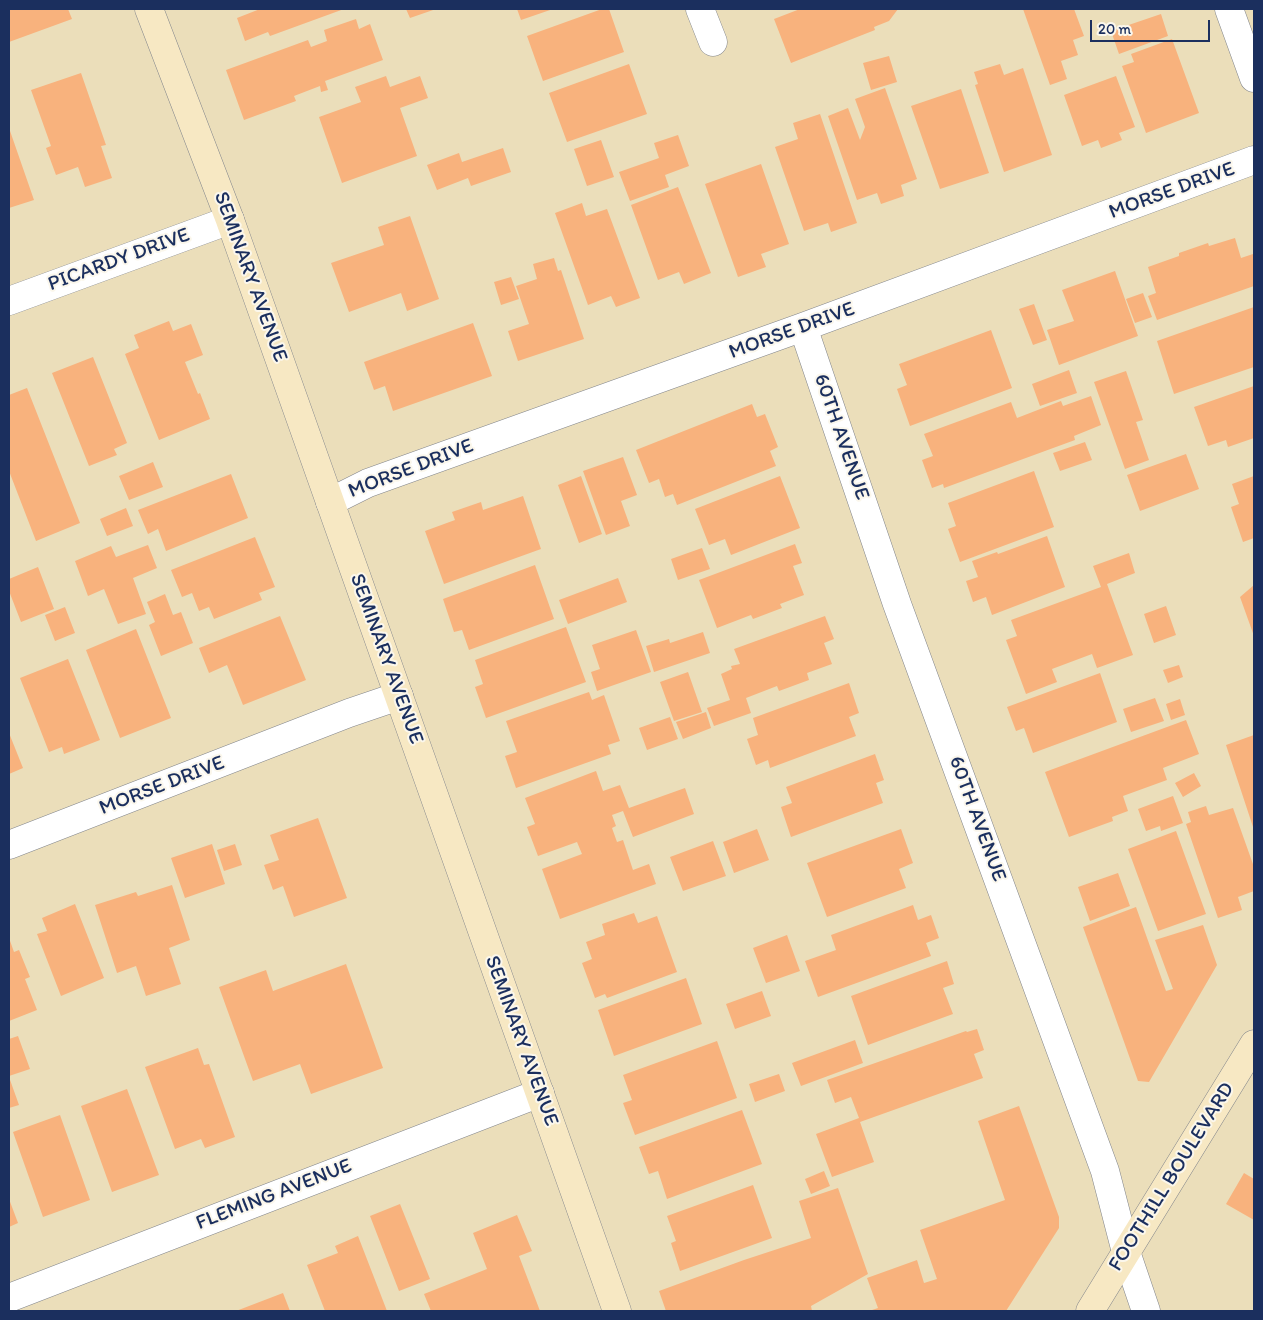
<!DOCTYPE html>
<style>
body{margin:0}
#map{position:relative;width:1263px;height:1320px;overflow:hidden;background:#ebdeba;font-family:Itim,sans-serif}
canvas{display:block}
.frame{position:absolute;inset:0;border:10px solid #1b2f5e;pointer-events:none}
.scale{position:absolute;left:1090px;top:20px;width:120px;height:22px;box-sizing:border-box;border:2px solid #1b2f5e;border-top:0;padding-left:6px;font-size:15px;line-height:18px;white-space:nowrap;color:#1b2f5e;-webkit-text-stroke:4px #fbf7ec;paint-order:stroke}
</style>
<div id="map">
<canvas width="1263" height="1320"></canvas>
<div class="frame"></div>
<div class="scale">20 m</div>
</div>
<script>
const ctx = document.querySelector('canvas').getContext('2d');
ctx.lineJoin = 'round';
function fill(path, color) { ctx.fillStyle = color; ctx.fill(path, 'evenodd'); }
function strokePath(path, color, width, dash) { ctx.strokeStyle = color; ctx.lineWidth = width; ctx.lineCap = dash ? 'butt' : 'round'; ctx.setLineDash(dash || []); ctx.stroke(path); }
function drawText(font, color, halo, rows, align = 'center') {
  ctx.font = font + ' Itim,sans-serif'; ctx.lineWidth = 4; ctx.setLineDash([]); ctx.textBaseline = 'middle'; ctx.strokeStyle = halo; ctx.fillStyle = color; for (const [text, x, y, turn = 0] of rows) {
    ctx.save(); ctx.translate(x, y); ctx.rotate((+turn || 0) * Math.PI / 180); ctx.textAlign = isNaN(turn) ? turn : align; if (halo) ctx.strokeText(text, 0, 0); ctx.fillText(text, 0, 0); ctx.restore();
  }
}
fill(new Path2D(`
 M9 9H68L72 19 9 42Z
 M260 9H344L270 36 268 32 245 41 237 18Z
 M406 9H436L410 18Z
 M517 9H553L521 20Z
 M602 9H609L624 52 543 81 527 36Z
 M800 9H898L889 21 874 27 875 30 791 63 774 19Z
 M1023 9H1074L1084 36 1073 40 1078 55 1061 61 1067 79 1050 85Z
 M1161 14 1168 36 1119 54 1111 31Z
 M356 19 359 29 370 24 383 60 325 81 328 90 321 92 320 86 294 96 296 101 244 120 226 70 308 40 311 47 327 41 324 30Z
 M1172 39 1199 113 1146 133 1122 66 1134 62 1131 54Z
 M889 56 897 82 871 90 863 63Z
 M629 64 647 114 567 142 549 93Z
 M1000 64 1004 75 1023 68 1052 155 1004 172 975 85 978 84 974 72Z
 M81 73 106 145 101 146 112 178 85 187 78 167 56 175 46 148 51 146 31 90Z
 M386 76 390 87 420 76 428 98 400 108 417 156 342 183 319 117 361 102 355 87Z
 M1116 76 1135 127 1119 133 1122 140 1101 148 1098 140 1082 146 1064 95Z
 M885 88 917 179 901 185 904 196 881 204 877 193 857 200 828 116 848 108 860 140 865 127 855 99Z
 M961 89 989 173 940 189 911 106Z
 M820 114 857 223 831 232 828 223 804 231 775 147 798 139 793 123Z
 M9 128 34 200 9 208Z
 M678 135 689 166 665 175 669 187 630 201 619 172 659 158 654 143Z
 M601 140 614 177 587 186 574 149Z
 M503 148 511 172 471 186 468 178 437 190 427 165 459 153 462 162Z
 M761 164 789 244 761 254 766 267 738 277 705 184Z
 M678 187 711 273 684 284 679 272 658 280 631 205Z
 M582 203 586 216 607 209 640 298 616 307 611 296 588 305 555 213Z
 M410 216 439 299 407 311 401 293 349 312 331 263 384 245 378 227Z
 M1235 238 1241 258 1253 254 1254 286 1157 320 1148 296 1156 293 1148 267 1179 256V253L1208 243 1209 246Z
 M554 258 558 271 561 270 584 339 518 361 508 331 529 324 516 286 537 279 533 264Z
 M1115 271 1138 336 1059 365 1047 330 1074 321 1062 290Z
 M511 277 519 299 501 305 494 282Z
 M1143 293 1152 317 1135 323 1126 299Z
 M1034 304 1047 340 1033 345 1019 309Z
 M1254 307V367L1174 394 1157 341Z
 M169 321 173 331 191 324 203 355 185 362 198 394 200 393 210 419 159 440 125 354 139 348 134 335Z
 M473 323 492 376 393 411 385 386 374 390 364 362Z
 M991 330 1012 388 910 426 897 389 907 385 899 364Z
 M93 357 127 443 114 449 117 455 89 466 52 373Z
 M1069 370 1077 393 1040 406 1032 384Z
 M1126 371 1143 420 1136 422 1149 460 1125 469 1094 382Z
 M1254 386V438L1228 447 1226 440 1208 446 1194 407Z
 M27 388 80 523 36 541 9 471V395Z
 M1091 396 1101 425 1074 436 1075 440 944 488 943 484 932 488 922 460 933 456 924 434 1011 402 1017 418 1061 401 1063 406Z
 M752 404 757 417 765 414 778 447 770 451 776 466 677 505 673 494 665 497 659 479 649 483 636 450Z
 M1085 442 1092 460 1060 471 1053 453Z
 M1186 454 1199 489 1140 511 1127 475Z
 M623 457 637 495 621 501 630 526 606 535 583 471Z
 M153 462 163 487 129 500 119 476Z
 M1034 471 1054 527 960 562 948 529 956 526 948 503Z
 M231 474 248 518 166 551 158 529 148 534 138 510Z
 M581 476 602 534 579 543 558 485Z
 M780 476 800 528 731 555 725 539 709 545 695 509Z
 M1254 476V538L1243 542 1231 507 1239 504 1232 484Z
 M523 496 541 549 444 584 425 531 455 520 452 512 481 502 483 510Z
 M126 508 133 526 107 536 100 519Z
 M1047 536 1065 587 992 615 986 597 973 602 966 581 978 577 972 561 997 552 998 554Z
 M255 537 275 587 259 593 262 600 214 619 209 607 199 611 192 593 182 597 171 570Z
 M795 544 802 563 793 566 804 595 780 604 782 608 753 619 751 615 717 628 699 580Z
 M148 545 157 568 133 578 146 614 118 624 104 589 88 596 75 561 111 546 116 557Z
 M702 548 710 569 678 580 671 559Z
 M1129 553 1135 573 1107 584 1133 655 1097 668 1092 654 1052 669 1057 682 1026 694 1006 640 1017 636 1011 620 1101 587 1093 566Z
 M535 565 554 619 469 650 462 630 454 632 443 599Z
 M38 567 54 609 21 622 9 591V579Z
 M618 578 627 602 568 624 559 600Z
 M1254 585V636L1240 597Z
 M165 594 173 615 181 612 193 643 161 656 149 625 155 622 147 602Z
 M1166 606 1176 635 1154 643 1144 614Z
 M65 607 75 633 55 641 45 615Z
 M280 616 306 680 243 705 227 665 209 673 199 648Z
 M825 616 834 639 824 643 832 664 807 673 809 680 779 691 777 686 746 698 751 713 714 726 707 708 730 700 721 674 732 669 731 666 740 664 734 649Z
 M566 627 586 682 486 718 475 687 483 684 475 660Z
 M136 629 171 718 120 738 86 650Z
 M636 630 651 672 597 691 591 672 600 669 592 645Z
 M703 632 710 653 654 672 646 646 669 639 670 643Z
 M68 659 100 740 64 754 62 747 49 752 20 678Z
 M1179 665 1183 677 1168 683 1163 670Z
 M688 672 702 712 674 721 660 682Z
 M1100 673 1117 722 1033 753 1024 728 1016 731 1007 707Z
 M849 683 859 713 849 717 856 736 770 768 768 760 756 765 747 739 758 735 753 718Z
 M589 692 592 700 604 695 620 741 608 745 611 754 516 788 505 756 517 752 506 721Z
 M1155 698 1164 721 1131 732 1123 709Z
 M1180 699 1185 715 1171 720 1166 704Z
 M706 712 711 728 683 739 676 722Z
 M670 717 678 739 647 750 639 728Z
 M1186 720 1199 754 1163 768 1167 780 1123 796 1128 811 1112 817 1113 821 1069 837 1045 772Z
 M9 733 23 768 9 774Z
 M1254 735V830L1226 745Z
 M875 754 884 780 876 783 883 803 791 837 781 807 792 803 786 787Z
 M596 771 603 791 620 785 629 808 685 788 694 814 633 837 623 811 612 815 616 826 612 828 617 842 623 840 633 870 649 864 656 884 560 919 542 869 582 854 577 842 538 856 527 827 535 824 525 798Z
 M1194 773 1201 786 1183 797 1175 783Z
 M1173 796 1183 823 1161 831 1160 826 1146 831 1138 809Z
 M1206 806 1209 815 1233 808 1254 867V891L1238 897 1242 910 1218 918 1186 824 1191 822 1188 812Z
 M318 818 347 898 294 917 283 886 273 890 264 865 279 860 270 835Z
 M757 829 769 860 734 873 723 842Z
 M901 829 913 863 899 869 906 888 827 917 807 863Z
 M1176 831 1206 914 1158 931 1128 849Z
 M713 841 726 876 683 891 670 857Z
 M212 844 225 884 185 898 171 858Z
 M235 844 242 865 224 871 217 850Z
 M1118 873 1130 906 1090 921 1078 887Z
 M172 885 190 940 169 948 181 984 146 996 136 966 117 973 95 905 136 892 138 896Z
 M75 904 104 978 61 996 37 934 47 931 42 918Z
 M913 905 918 920 931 915 939 938 926 943 931 956 818 997 805 961 836 950 831 935Z
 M1136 907 1166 991 1173 989 1155 940 1203 925 1217 965 1149 1082 1138 1081 1083 927Z
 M634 913 638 923 657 916 677 972 607 998 605 994 595 998 582 963 592 959 586 942 605 935 602 924Z
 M787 935 800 971 766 983 753 948Z
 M9 938 14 952 19 950 30 977 25 979 37 1010 9 1021Z
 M947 961 954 984 943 988 953 1014 868 1045 851 996Z
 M346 964 383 1068 311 1094 300 1064 253 1081 219 987 266 970 273 991Z
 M686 978 702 1024 614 1056 598 1010Z
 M762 991 771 1016 735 1029 726 1004Z
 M977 1029 984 1050 974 1054 983 1078 860 1122 874 1162 832 1177 816 1134 859 1118 851 1097 835 1103 827 1080 966 1031 967 1032Z
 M18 1036 30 1069 9 1076V1039Z
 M855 1040 863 1063 801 1086 792 1063Z
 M717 1041 737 1098 635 1135 623 1103 632 1100 623 1075Z
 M198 1048 204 1065 209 1064 235 1137 205 1148 201 1139 175 1149 145 1067Z
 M779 1074 785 1091 755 1102 749 1084Z
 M9 1077 19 1105 9 1108Z
 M127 1089 159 1175 112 1192 81 1106Z
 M1019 1106 1059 1217V1228L1006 1311H869L878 1308 867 1278 917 1260 924 1283 937 1279 920 1230 1005 1200 978 1121Z
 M742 1110 762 1164 667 1199 658 1171 649 1174 639 1147Z
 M60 1115 90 1200 43 1217 13 1132Z
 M824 1171 830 1186 811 1194 805 1179Z
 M1244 1173 1254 1179V1220L1226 1204Z
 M753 1185 772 1238 680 1271 671 1243 676 1241 667 1216Z
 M838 1188 868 1274 811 1306 812 1311H666L659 1291 744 1260 811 1238 799 1201Z
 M9 1199 18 1223 9 1227Z
 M400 1204 430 1279 399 1291 370 1216Z
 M517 1215 532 1251 519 1256 540 1311H431L424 1294 487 1269 473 1233Z
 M358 1236 387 1311H325L307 1265 338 1253 335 1246Z
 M283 1293 290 1311H236Z`), '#f8b27d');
const street = new Path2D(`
 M700 9 713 42
 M1229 9 1254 78
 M9 301 230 220
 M803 327 897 604 1105 1171 1126 1252 1146 1311
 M330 502 368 483 803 327 1254 160
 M9 845 349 713 399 696
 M9 1298 540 1093`);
const secondary = new Path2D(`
 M149 9 230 220 617 1311
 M1090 1311 1254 1044`);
strokePath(street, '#83868c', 29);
strokePath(secondary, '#83868c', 29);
strokePath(street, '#fff', 28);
strokePath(secondary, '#f7e8c3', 28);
drawText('21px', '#1b2f5e', '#fbf7ec', [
 ["MORSE DRIVE",1172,191,-20],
 ["PICARDY DRIVE",119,260,-20],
 ["SEMINARY AVENUE",250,277,70],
 ["MORSE DRIVE",792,331,-20],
 ["60TH AVENUE",841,437,71],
 ["MORSE DRIVE",411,469,-21],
 ["SEMINARY AVENUE",386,659,70],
 ["MORSE DRIVE",162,786,-21],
 ["60TH AVENUE",977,819,70],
 ["SEMINARY AVENUE",521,1041,70],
 ["FOOTHILL BOULEVARD",1172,1177,-58],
 ["FLEMING AVENUE",274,1195,-21]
]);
</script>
